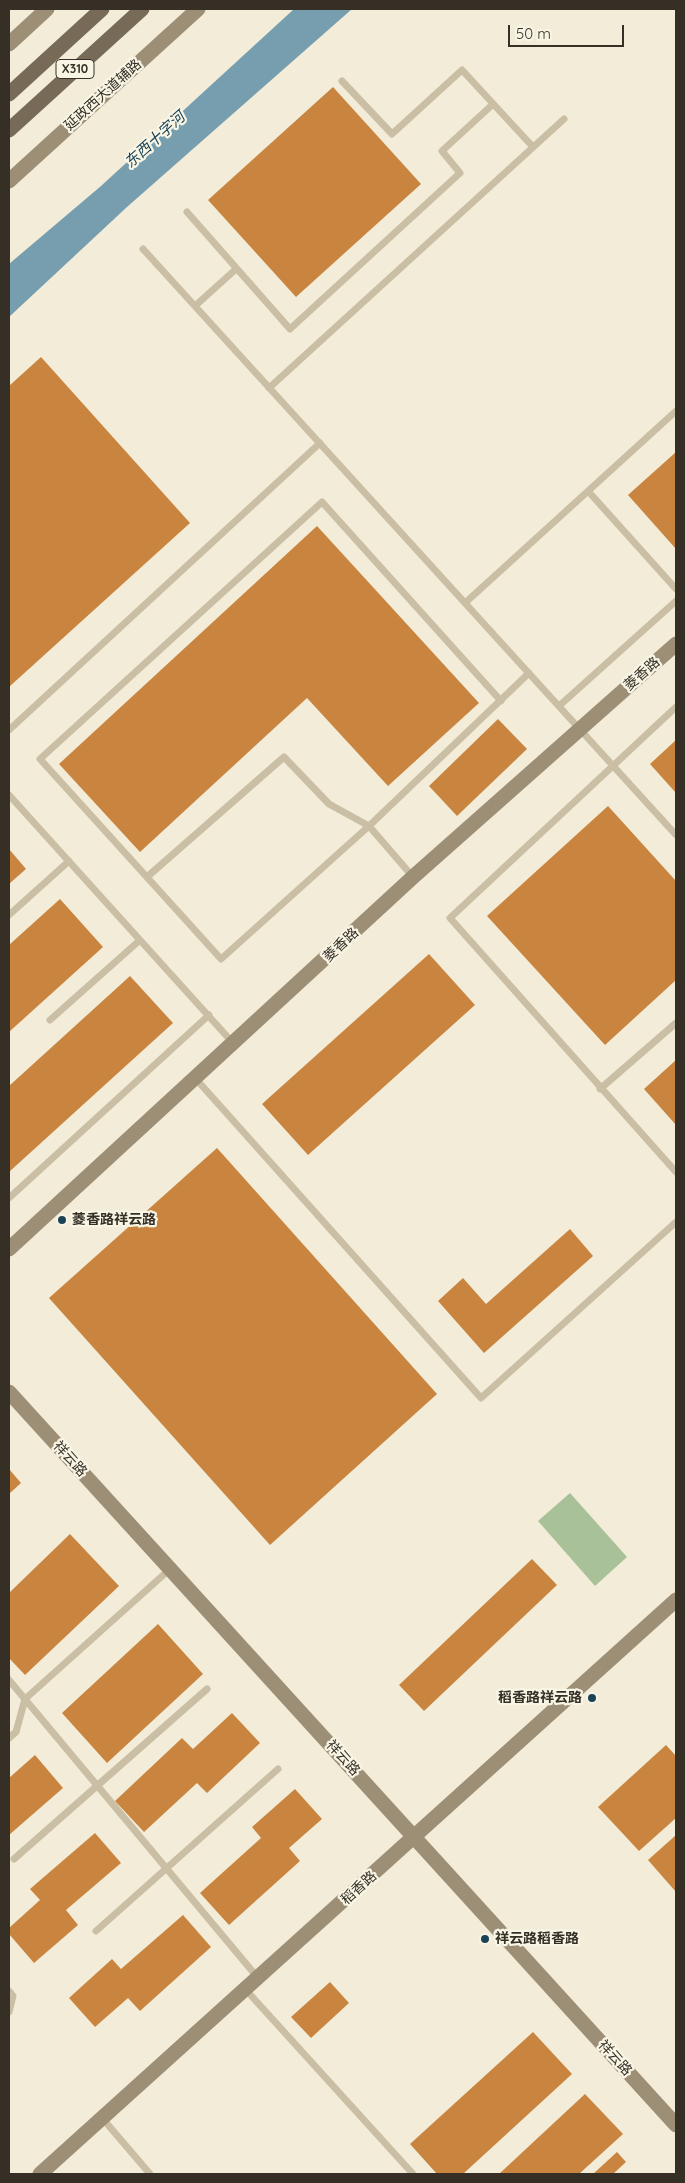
<!DOCTYPE html>
<meta charset="utf-8">
<style>
body{margin:0}
#map{position:relative;width:685px;height:2183px;overflow:hidden;background:#f2ecd8;font-family:Quicksand,sans-serif}
canvas{display:block}
.frame{position:absolute;inset:0;border:10px solid #352f26;pointer-events:none}
.scale{position:absolute;left:508px;top:25px;width:116px;height:22px;box-sizing:border-box;border:2px solid #352f26;border-top:0;padding-left:6px;font-size:15px;line-height:18px;white-space:nowrap;color:#352f26;-webkit-text-stroke:4px #f9f5e5;paint-order:stroke}
</style>
<div id="map">
<canvas width="685" height="2183"></canvas>
<div class="frame"></div>
<div class="scale">50 m</div>
</div>
<script>
const ctx = document.querySelector('canvas').getContext('2d');
ctx.lineJoin = 'round';
function fill(path, color) { ctx.fillStyle = color; ctx.fill(path, 'evenodd'); }
function strokePath(path, color, width, dash) { ctx.strokeStyle = color; ctx.lineWidth = width; ctx.lineCap = dash ? 'butt' : 'round'; ctx.setLineDash(dash || []); ctx.stroke(path); }
function drawText(font, color, halo, rows, align = 'center') {
  ctx.font = font + ' Quicksand,"Noto Sans SC",sans-serif'; ctx.lineWidth = 4.5; ctx.setLineDash([]); ctx.textBaseline = 'middle'; ctx.strokeStyle = halo; ctx.fillStyle = color; for (const [text, x, y, turn = 0] of rows) {
    ctx.save(); ctx.translate(x, y); ctx.rotate((+turn || 0) * Math.PI / 180); ctx.textAlign = isNaN(turn) ? turn : align; if (halo) ctx.strokeText(text, 0, 0); ctx.fillText(text, 0, 0); ctx.restore();
  }
}
fill(new Path2D(`
 M570 1493 627 1557 595 1586 538 1521Z`), '#a9c198');
fill(new Path2D(`
 M294 9H352L127 207 9 317V264L101 186Z`), '#779eaf');
fill(new Path2D(`
 M333 87 421 184 296 297 208 200Z
 M41 357 190 523 9 687V386Z
 M676 452V549L628 495Z
 M317 526 479 703 388 786 307 698 140 852 59 764Z
 M498 719 527 749 457 816 429 786Z
 M676 740V793L650 764Z
 M608 806 676 881V980L605 1045 487 916Z
 M9 849 26 869 9 884Z
 M60 899 103 947 9 1032V945Z
 M429 954 475 1005 308 1155 262 1104Z
 M130 976 173 1023 9 1172V1086Z
 M676 1060V1125L644 1089Z
 M217 1148 437 1394 270 1545 49 1298Z
 M570 1229 593 1256 484 1353 438 1301 463 1278 486 1304Z
 M9 1469 21 1483 9 1494Z
 M70 1534 119 1586 25 1675 9 1658V1593Z
 M532 1559 557 1585 424 1711 399 1685Z
 M158 1624 203 1674 107 1763 62 1713Z
 M232 1713 260 1743 207 1793 197 1783 144 1832 115 1801 182 1738 193 1749Z
 M666 1745 676 1756V1818L639 1851 598 1807Z
 M35 1755 63 1788 9 1835V1778Z
 M295 1789 322 1819 289 1848 300 1861 229 1925 200 1893 261 1838 252 1827Z
 M95 1833 121 1863 66 1910 78 1925 34 1963 9 1934V1928L40 1900 30 1889Z
 M676 1835V1892L648 1860Z
 M183 1915 211 1947 140 2011 128 1998 95 2027 69 1998 112 1959 121 1969Z
 M330 1982 349 2003 311 2038 291 2017Z
 M533 2032 572 2074 463 2174H437L410 2144Z
 M585 2094 623 2134 579 2174H499Z
 M617 2152 626 2162 613 2174H593Z`), '#c9853f');
strokePath(new Path2D(`
 M342 81 392 134 462 70 533 147
 M187 212 290 329 460 173 442 151 492 105
 M143 249 676 835
 M195 306 236 269
 M269 388 564 119
 M588 491 676 589
 M465 603 676 411
 M501 701 322 502 40 759 221 959 369 826 529 673
 M559 706 676 601
 M676 707 450 918 676 1172
 M9 730 320 443
 M9 795 233 1043
 M147 877 284 757 329 804 369 826 413 877
 M9 915 69 861
 M50 1020 140 940
 M196 1079 481 1398 676 1222
 M600 1089 676 1023
 M9 1198 209 1015
 M9 1680 258 1978
 M9 1738 16 1732 25 1699 170 1569
 M14 1859 207 1689
 M96 1931 278 1769
 M246 1990 413 2174
 M9 1991 13 1996 9 2012
 M103 2119 150 2174`), '#cabfa4', 7);
strokePath(new Path2D(`
 M9 44 47 9
 M9 181 198 9
 M9 1249 413 877 676 644
 M9 1392 676 2125
 M40 2174 676 1600`), '#9d8e76', 15);
strokePath(new Path2D(`
 M9 94 102 9
 M9 130 142 9`), '#776a57', 15);
for (const [x, y, r, color] of [
 [62,1220,5,"#1b4357"],
 [592,1698,5,"#1b4357"],
 [485,1939,5,"#1b4357"]
]) { const dot = new Path2D(); dot.arc(x, y, r, 0, 2 * Math.PI); ctx.fillStyle = color; ctx.fill(dot); strokePath(dot, '#f9f5e5', 2); }
for (const [x, y, w] of [
 [75,69,38]
]) { const box = new Path2D(); box.roundRect(x - w / 2, y - 9.5, w, 19, 4); ctx.fillStyle = '#f9f5e5'; ctx.fill(box); strokePath(box, '#352f26', 1); }
drawText('bold 12px', '#352f26', null, [
 ["X310",75,69]
]);
drawText('14px', '#352f26', '#f9f5e5', [
 ["延政西大道辅路",103,95,-42],
 ["菱香路",642,674,-41],
 ["菱香路",341,945,-43],
 ["祥云路",70,1459,48],
 ["祥云路",343,1758,48],
 ["稻香路",359,1888,-42],
 ["祥云路",615,2058,48]
]);
drawText('bold 14px', '#352f26', '#f9f5e5', [
 ["菱香路祥云路",72,1220],
 ["稻香路祥云路",582,1698,"right"],
 ["祥云路稻香路",495,1939]
], 'left');
drawText('italic 15px', '#1b4357', '#f9f5e5', [
 ["东西十字河",155,140,-42]
]);
</script>
